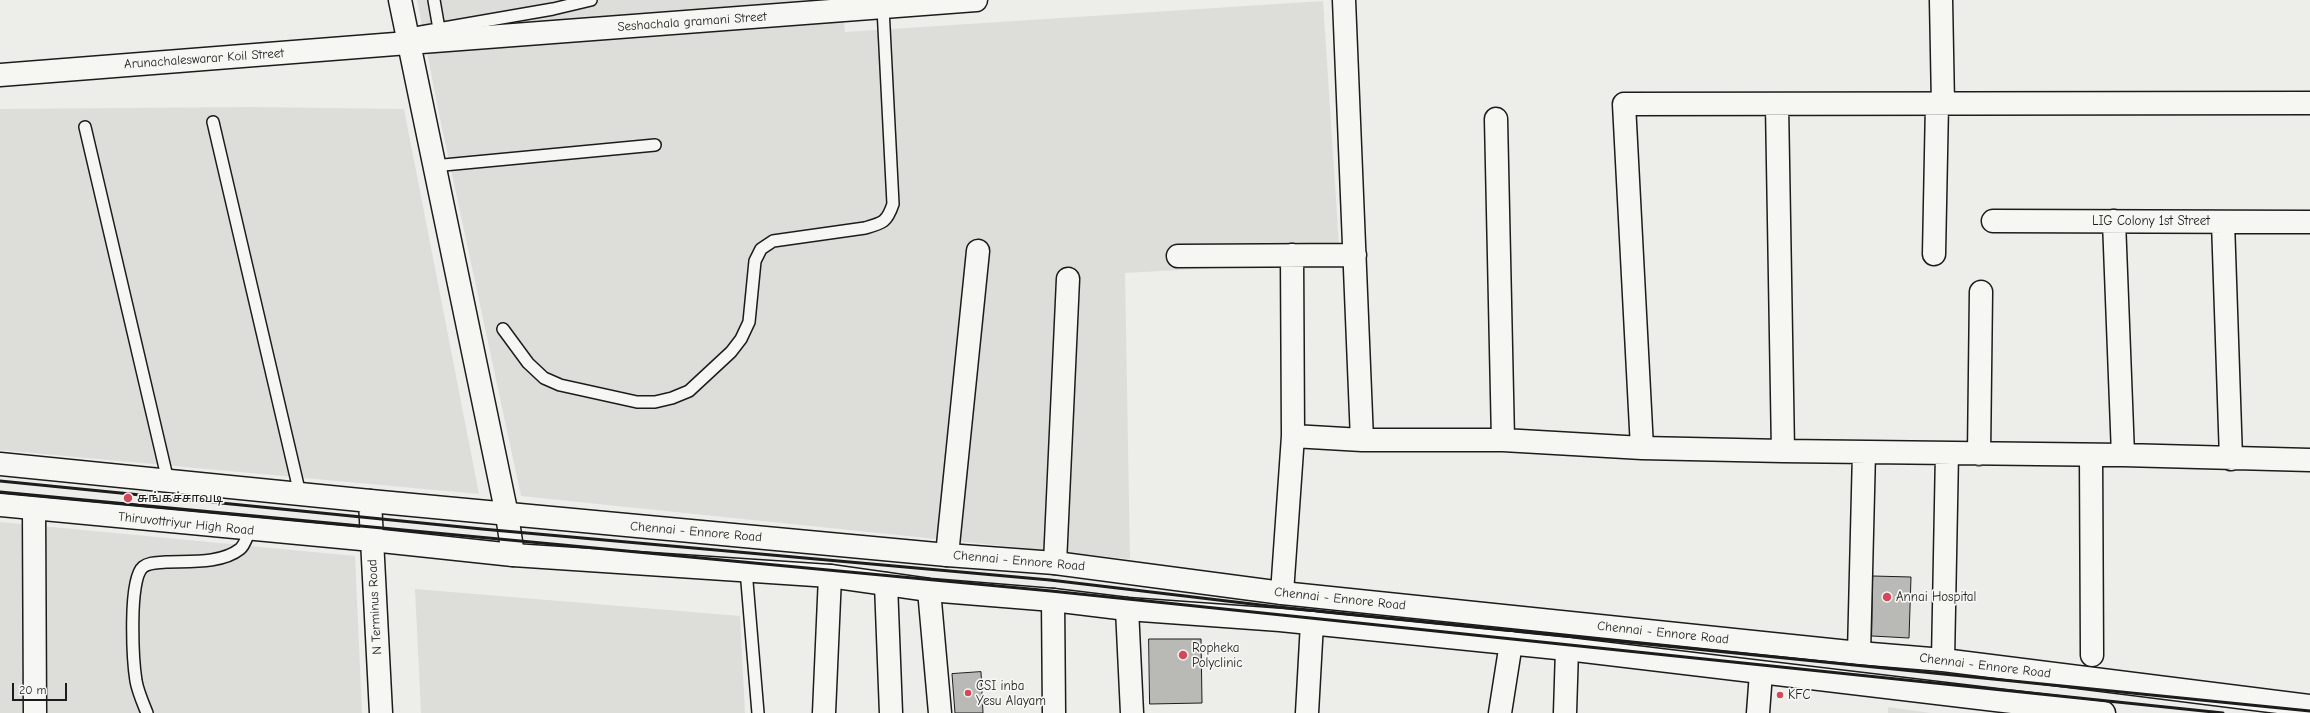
<!DOCTYPE html>
<meta charset="utf-8">
<style>
body{margin:0}
#map{position:relative;width:2310px;height:713px;overflow:hidden;background:#edede9;font-family:"Comic Neue",sans-serif}
canvas{display:block}
.scale{position:absolute;left:12px;top:683px;width:55px;height:18px;box-sizing:border-box;border:2px solid #1c1c1c;border-top:0;padding-left:5px;font-size:12px;line-height:14px;white-space:nowrap;color:#1c1c1c;-webkit-text-stroke:3px #f6f6f2;paint-order:stroke}
</style>
<div id="map">
<canvas width="2310" height="713"></canvas>
<div class="scale">20 m</div>
</div>
<script>
const ctx = document.querySelector('canvas').getContext('2d');
ctx.lineJoin = 'round';
function fill(path, color) { ctx.fillStyle = color; ctx.fill(path, 'evenodd'); }
function strokePath(path, color, width, dash) { ctx.strokeStyle = color; ctx.lineWidth = width; ctx.lineCap = dash ? 'butt' : 'round'; ctx.setLineDash(dash || []); ctx.stroke(path); }
function drawText(font, color, halo, rows, align = 'center') {
  ctx.font = font + ' "Comic Neue","Noto Sans Tamil",sans-serif'; ctx.lineWidth = 3.5; ctx.setLineDash([]); ctx.textBaseline = 'middle'; ctx.strokeStyle = halo; ctx.fillStyle = color; for (const [text, x, y, turn = 0] of rows) {
    ctx.save(); ctx.translate(x, y); ctx.rotate((+turn || 0) * Math.PI / 180); ctx.textAlign = isNaN(turn) ? turn : align; if (halo) ctx.strokeText(text, 0, 0); ctx.fillText(text, 0, 0); ctx.restore();
  }
}
fill(new Path2D(`
 M417 0H841L845 32 1323 1 1340 261 1125 273 1130 559 521 496 438 109Z
 M252 107 404 109 479 494 0 450V109Z
 M0 522 355 556 362 713H0Z
 M415 589 740 616 745 713H421Z
 M1888 707 1931 713H1888Z`), '#ddddda');
const building = new Path2D(`
 M1873 576 1911 577 1909 638 1872 636Z
 M1149 639H1201L1202 703 1150 704Z
 M981 672 983 713H955L952 674Z`);
fill(building, '#b9b9b6');
strokePath(building, '#1c1c1c', 1);
const lane = new Path2D(`
 M434 0 439 29
 M415 33 553 9 591 0
 M213 122 300 494
 M85 127 168 481
 M433 166 655 145
 M503 329 528 363 544 378 560 385 637 402H655L672 398 689 391 731 352 741 339 749 322 755 261 761 249 773 241 865 228C883 223 887 222 893 204L883 8
 M746 570 758 713
 M147 713C143 703 138 692 136 681 133 662 128 579 143 567 149 562 158 563 166 562 189 561 221 564 240 549 245 545 247 536 250 530`);
const street = new Path2D(`
 M1344 0 1362 440
 M1941 0 1943 104
 M0 75 408 43
 M1777 105 1783 451
 M1496 119 1503 440
 M1993 221 2310 222
 M2114 221 2123 455
 M2223 222 2231 459
 M1934 254 1937 104
 M1292 255 1293 436
 M1178 256 1355 255
 M1642 448 1624 104 2310 103
 M1979 454 1981 292
 M2091 455 2092 655
 M34 509 35 713
 M947 555 978 251
 M1055 563 1068 279
 M886 584 891 713
 M929 590 940 713
 M1282 593 1293 436 1362 440H1503L1642 448 1783 451 2123 455 2310 460
 M1053 600 1054 713
 M1127 609 1132 713
 M1859 653 1864 452
 M1943 660 1947 453
 M824 713 830 576
 M1307 713 1312 623
 M1500 713 1511 643
 M1565 713 1567 649
 M1758 713 1761 673`);
const secondary = new Path2D(`
 M400 0 507 515 513 555
 M408 43 976 0
 M0 464 370 501 381 713
 M0 505 372 540`);
const primary = new Path2D(`
 M370 501 947 555 1055 563 1282 593 1859 653 1943 660 2310 706
 M372 540 513 555 830 576 929 590 1053 600 1127 609 1280 620 1567 649 2104 713`);
strokePath(lane, '#1c1c1c', 14);
strokePath(street, '#1c1c1c', 25);
strokePath(secondary, '#1c1c1c', 25);
strokePath(primary, '#1c1c1c', 25);
strokePath(lane, '#f6f6f2', 11);
strokePath(street, '#f6f6f2', 22);
strokePath(secondary, '#f6f6f2', 22);
strokePath(primary, '#f6f6f2', 22);
strokePath(new Path2D(`
 M0 481 482 529 1050 580 1269 606 2310 711
 M0 492 1051 591 2223 713`), '#1c1c1c', 3);
for (const [x, y, r, color] of [
 [128,498,5,"#d1495b"],
 [1887,597,5,"#d1495b"],
 [1183,655,5,"#d1495b"],
 [968,693,4,"#d1495b"],
 [1780,695,4,"#d1495b"]
]) { const dot = new Path2D(); dot.arc(x, y, r, 0, 2 * Math.PI); ctx.fillStyle = color; ctx.fill(dot); strokePath(dot, '#f6f6f2', 1.5); }
drawText('13px', '#1c1c1c', '#f6f6f2', [
 ["Seshachala gramani Street",692,22,-4],
 ["Arunachaleswarar Koil Street",204,59,-4],
 ["LIG Colony 1st Street",2151,221],
 ["Thiruvottriyur High Road",186,524,6],
 ["Chennai - Ennore Road",696,532,5],
 ["Chennai - Ennore Road",1019,561,5],
 ["Chennai - Ennore Road",1340,599,6],
 ["N Terminus Road",375,607,-93],
 ["Chennai - Ennore Road",1663,633,6],
 ["Chennai - Ennore Road",1985,666,7]
]);
drawText('13px', '#1c1c1c', '#f6f6f2', [
 ["சுங்கச்சாவடி",137,498],
 ["Annai Hospital",1896,597],
 ["Ropheka",1192,648],
 ["Polyclinic",1192,663],
 ["CSI inba",976,686],
 ["Yesu Alayam",976,701],
 ["KFC",1788,695]
], 'left');
</script>
